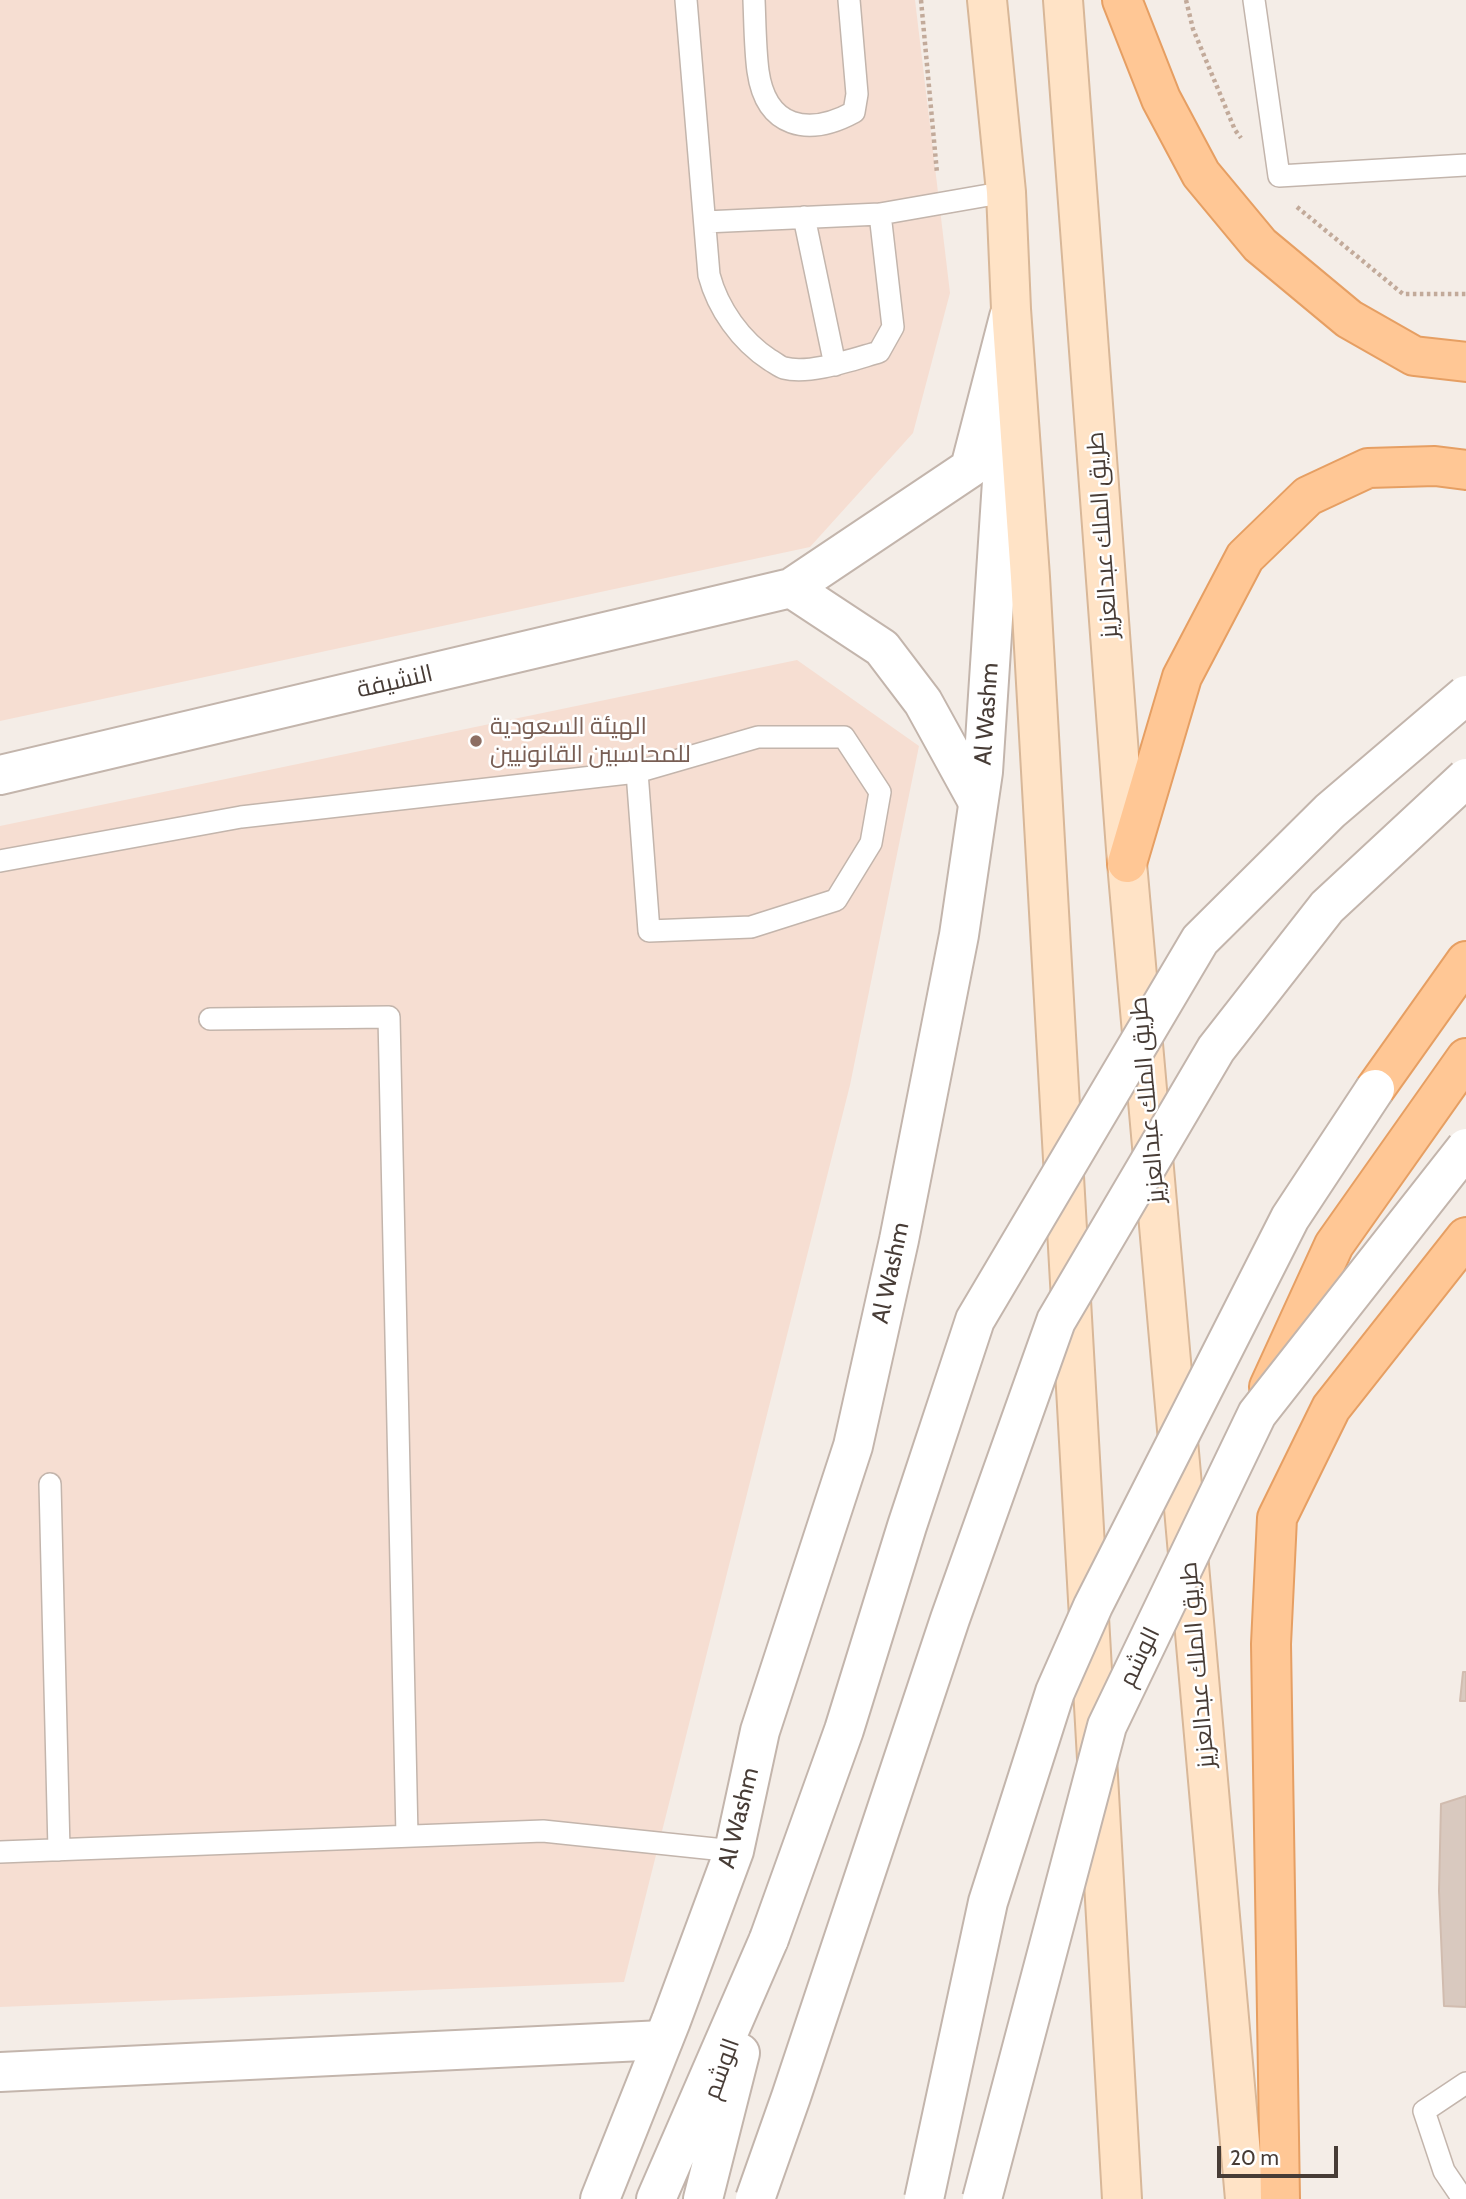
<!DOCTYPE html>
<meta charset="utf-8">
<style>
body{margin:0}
#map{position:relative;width:1466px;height:2199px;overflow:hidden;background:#f4ede7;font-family:Cabin,sans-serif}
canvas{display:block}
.scale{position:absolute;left:1217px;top:2146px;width:121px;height:32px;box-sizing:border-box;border:4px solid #473c36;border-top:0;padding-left:9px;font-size:21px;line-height:24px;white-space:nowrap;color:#473c36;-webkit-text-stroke:5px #fff;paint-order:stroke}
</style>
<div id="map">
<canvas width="1466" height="2199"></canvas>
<div class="scale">20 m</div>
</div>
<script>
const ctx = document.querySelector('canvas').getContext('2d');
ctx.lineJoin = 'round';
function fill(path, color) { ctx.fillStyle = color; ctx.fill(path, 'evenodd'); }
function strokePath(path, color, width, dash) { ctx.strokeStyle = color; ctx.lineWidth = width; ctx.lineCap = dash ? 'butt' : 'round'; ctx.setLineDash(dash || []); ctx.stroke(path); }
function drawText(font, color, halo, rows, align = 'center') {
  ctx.font = font + ' Cabin,Cairo,sans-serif'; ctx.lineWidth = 5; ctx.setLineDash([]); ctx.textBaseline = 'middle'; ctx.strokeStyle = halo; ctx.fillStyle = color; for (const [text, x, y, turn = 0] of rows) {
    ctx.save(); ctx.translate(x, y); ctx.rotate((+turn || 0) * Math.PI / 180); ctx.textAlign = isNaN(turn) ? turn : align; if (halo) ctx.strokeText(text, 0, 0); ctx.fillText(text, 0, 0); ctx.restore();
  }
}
fill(new Path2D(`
 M0 0H915L950 293 913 433 810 547 0 721Z
 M797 660 919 746 850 1085 624 1982 0 2007V826Z`), '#f6ded2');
const building = new Path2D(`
 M1463 1672H1466V1701H1460Z
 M1466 1796V2007L1444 2006 1439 1891 1441 1804Z`);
fill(building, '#d9c9bf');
strokePath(building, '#d1bcaf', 2);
const service = new Path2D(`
 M686 0 709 275C718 309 741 341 770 360 774 362 780 367 784 368 810 375 854 359 879 352L893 327 880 214
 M754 0C755 23 755 48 758 71 766 128 808 137 854 112L857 94 849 0
 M1254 0 1279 176 1466 165
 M804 217 835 365
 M705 222 880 214 1006 192
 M0 861 241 817 637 772 758 737H844L880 792 871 843 836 900 751 927 649 931 637 772
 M210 1019 389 1017 407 1836
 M50 1484 59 1850
 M0 1852 543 1831 734 1851
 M1463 2199 1444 2171 1424 2111 1466 2083`);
const minor = new Path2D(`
 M791 588 882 648 923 702 978 802
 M0 775 791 588 970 468 1009 317
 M0 2072 663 2040`);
const tertiary = new Path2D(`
 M600 2199 671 2021 734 1851 760 1731 853 1446 899 1240 959 935 983 772 1006 420
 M656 2199 769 1939
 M703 2199 740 2053`);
const secondary = new Path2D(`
 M987 0 1006 192 1011 309 1030 577 1122 2199
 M1063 0 1127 863 1245 2199`);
const primary = new Path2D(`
 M1122 0 1161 99 1201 174 1260 245 1349 319 1414 356 1466 362
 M1127 863 1182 677 1245 557 1308 496 1368 468 1435 466 1466 470
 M1375 1089 1466 961
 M1269 1387 1334 1245 1466 1058
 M1280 2199 1271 1644 1277 1518 1331 1408 1466 1237`);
strokePath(service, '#c3b5ac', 24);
strokePath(minor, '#c3b5ac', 42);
strokePath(tertiary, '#c3b5ac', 42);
strokePath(secondary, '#d8b798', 42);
strokePath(primary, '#e69f63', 42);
strokePath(new Path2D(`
 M921 0 937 173
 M1186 0 1193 29 1235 130 1241 138
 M1297 207 1403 294H1466`), '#c2aa9a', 4.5, [3.5, 3.5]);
strokePath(service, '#fff', 21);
strokePath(minor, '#fff', 38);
strokePath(tertiary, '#fff', 38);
strokePath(secondary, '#ffe3c6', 38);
strokePath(primary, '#ffc795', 38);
const tertiaryBridge = new Path2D(`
 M769 1939 844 1730 907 1526 975 1320 1200 940 1330 811 1466 695
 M755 2199 791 2097 950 1619 1056 1321 1216 1049 1327 907 1466 778
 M924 2199 988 1902 1055 1692 1093 1606 1290 1218 1375 1089
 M982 2199 1107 1726 1257 1414 1466 1148`);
strokePath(tertiaryBridge, '#c3b5ac', 42, []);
strokePath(tertiaryBridge, '#fff', 38);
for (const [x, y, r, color] of [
 [476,741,7,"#8d6e63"]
]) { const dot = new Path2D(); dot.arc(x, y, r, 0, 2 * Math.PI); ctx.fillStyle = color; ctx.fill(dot); strokePath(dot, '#fff', 2.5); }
drawText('24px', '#473c36', '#fff', [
 ["طريق الملك عبدالعزيز",1103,535,-94],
 ["النشيفة",395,682,-13],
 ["Al Washm",987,714,-86],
 ["طريق الملك عبدالعزيز",1148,1100,-95],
 ["Al Washm",891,1273,-78],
 ["الوشم",1140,1657,-64],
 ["طريق الملك عبدالعزيز",1198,1665,-95],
 ["Al Washm",739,1818,-76],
 ["الوشم",722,2069,-70]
]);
drawText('24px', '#785e54', '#fff', [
 ["الهيئة السعودية",490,727],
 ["للمحاسبين القانونيين",490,755]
], 'left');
</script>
